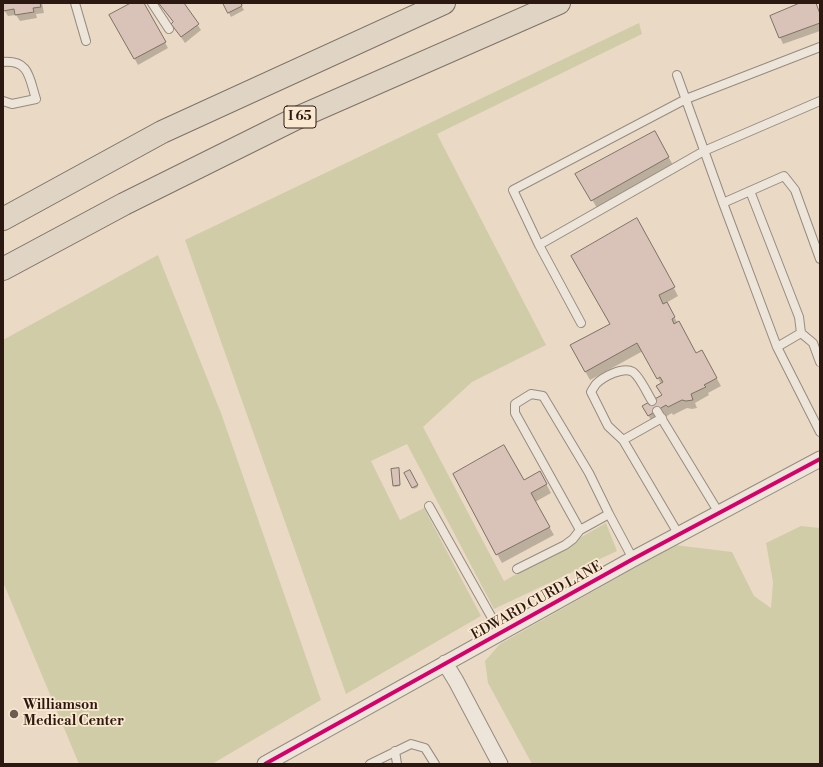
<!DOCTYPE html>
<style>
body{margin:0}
#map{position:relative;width:823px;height:767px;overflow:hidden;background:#eadac5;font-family:"Libre Bodoni",serif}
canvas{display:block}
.frame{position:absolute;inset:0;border:4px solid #2b1811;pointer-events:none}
</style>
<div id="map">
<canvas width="823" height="767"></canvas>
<div class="frame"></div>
</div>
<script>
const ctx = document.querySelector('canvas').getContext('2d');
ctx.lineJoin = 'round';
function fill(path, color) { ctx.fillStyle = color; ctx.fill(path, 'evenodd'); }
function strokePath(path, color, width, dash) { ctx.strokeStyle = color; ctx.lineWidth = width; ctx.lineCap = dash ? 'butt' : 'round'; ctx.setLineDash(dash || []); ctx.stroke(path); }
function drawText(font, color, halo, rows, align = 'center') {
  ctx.font = font + ' "Libre Bodoni",serif'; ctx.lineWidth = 3.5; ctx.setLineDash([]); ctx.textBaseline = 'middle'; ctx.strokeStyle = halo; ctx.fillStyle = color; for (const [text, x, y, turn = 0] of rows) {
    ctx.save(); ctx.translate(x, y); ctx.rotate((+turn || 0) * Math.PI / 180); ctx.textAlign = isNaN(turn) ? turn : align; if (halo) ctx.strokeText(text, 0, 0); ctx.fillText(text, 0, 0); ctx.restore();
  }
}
fill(new Path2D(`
 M639 23 642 34 437 134 546 345 472 382 423 427 504 581 606 523 617 551 494 609 407 444 371 461 400 520 424 508 481 616 346 694 185 240Z
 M158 255 221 413 321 700 212 764H79L3 582V340Z
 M801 526 820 528V764H532L488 683 485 661 500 644 675 545 732 552 754 596 771 608 773 582 766 543Z`), '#d0cca8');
fill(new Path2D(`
 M4 3H42L44 13 36 14 37 18 20 21 16 15 8 16 4 10Z
 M133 3H143L168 48 138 65 111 15Z
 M160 3H183L201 30 185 43 172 24 174 23Z
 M224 3H246L241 5 244 10 231 17Z
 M803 3H816L820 13V31L783 44 771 17Z
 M654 132 673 165 597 208 577 174Z
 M642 227 678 296 666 303 696 354 701 351 721 386 708 393 709 395 695 403 697 408 692 409 687 408 673 415 672 413 653 424 644 407 663 395 661 384 643 351 590 380 571 346 611 324Z
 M399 471 400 486 395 487 394 485Z
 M410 471 418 487 414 489 405 474Z
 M454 475 524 481 544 480 551 493 535 502 554 535 502 563Z`), '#0003');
const building = new Path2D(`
 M3 3H40L41 7 33 8 34 12 15 15 14 9 3 11Z
 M131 3H144L166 42 134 59 109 15Z
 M159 3H184L199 24 181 37 171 24 173 22Z
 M223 3H241L242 6 228 13Z
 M800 3H816L820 14V23L779 38 770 16Z
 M655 131 669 157 591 201 575 174Z
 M637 218 675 287 659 295 663 304 667 302 675 317 672 319 674 324 679 321 696 353 702 350 717 378 704 385 706 387 691 394 693 400 686 401 682 400 668 407 666 405 648 416 642 406 662 395 656 386 663 382 660 377 657 379 637 343 585 372 570 345 610 324 571 256Z
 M504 445 524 480 540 471 547 484 531 493 550 527 496 555 453 474Z
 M399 468 400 485 393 486 391 469Z
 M410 470 418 485 412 488 404 473Z`);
fill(building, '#d9c2b7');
strokePath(building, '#7d7266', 1);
const lane = new Path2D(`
 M75 3 86 41
 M152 3 169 29
 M3 62C30 60 29 78 36 99L12 104 3 101
 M677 75 723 203 777 347 820 432
 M750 191 799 317 801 333
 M723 203 784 176 795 190 820 259
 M539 245 513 190 686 99 820 47
 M581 323 539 245 704 151 820 101
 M777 347 801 333 813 343 820 362
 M652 401C647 393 640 377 633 372 623 366 603 377 596 384 594 387 592 390 591 392L608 426 623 440 679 535
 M657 411 719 513
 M623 440 662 418
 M429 506 501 634
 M580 530 515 413V404L531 394 543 396 589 473 609 514
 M517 569 565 545 573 539 580 530 609 514 633 559
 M395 751 397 764
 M370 764 411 744 425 748 435 764`);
const street = new Path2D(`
 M445 663 456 681 500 764
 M265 764 633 559 820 459`);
const highway = new Path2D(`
 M3 219 162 132 444 3
 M3 269 124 204 297 118 559 3`);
strokePath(lane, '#968b7f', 10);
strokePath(street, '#968b7f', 17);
strokePath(highway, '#7d7266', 24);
strokePath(lane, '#ede4da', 8);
strokePath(street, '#ede4da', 15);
strokePath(highway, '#e0d4c5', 22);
strokePath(new Path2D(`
 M265 764 633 559 820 459`), '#d6006c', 4);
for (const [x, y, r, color] of [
 [14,714,5,"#6e5c50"]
]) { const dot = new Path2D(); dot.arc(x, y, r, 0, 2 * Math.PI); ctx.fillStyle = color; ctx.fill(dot); strokePath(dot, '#fbe8d0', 1.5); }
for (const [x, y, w] of [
 [300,117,32]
]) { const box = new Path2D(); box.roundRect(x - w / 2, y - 11, w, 22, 3); ctx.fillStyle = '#fbe8d0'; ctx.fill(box); strokePath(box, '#2b1811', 1); }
drawText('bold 13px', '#2b1811', null, [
 ["I 65",300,117]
]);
drawText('14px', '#2b1811', '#fbe8d0', [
 ["EDWARD CURD LANE",537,601,-29]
]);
drawText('bold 14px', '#2b1811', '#fbe8d0', [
 ["Williamson",23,706],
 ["Medical Center",23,722]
], 'left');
</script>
